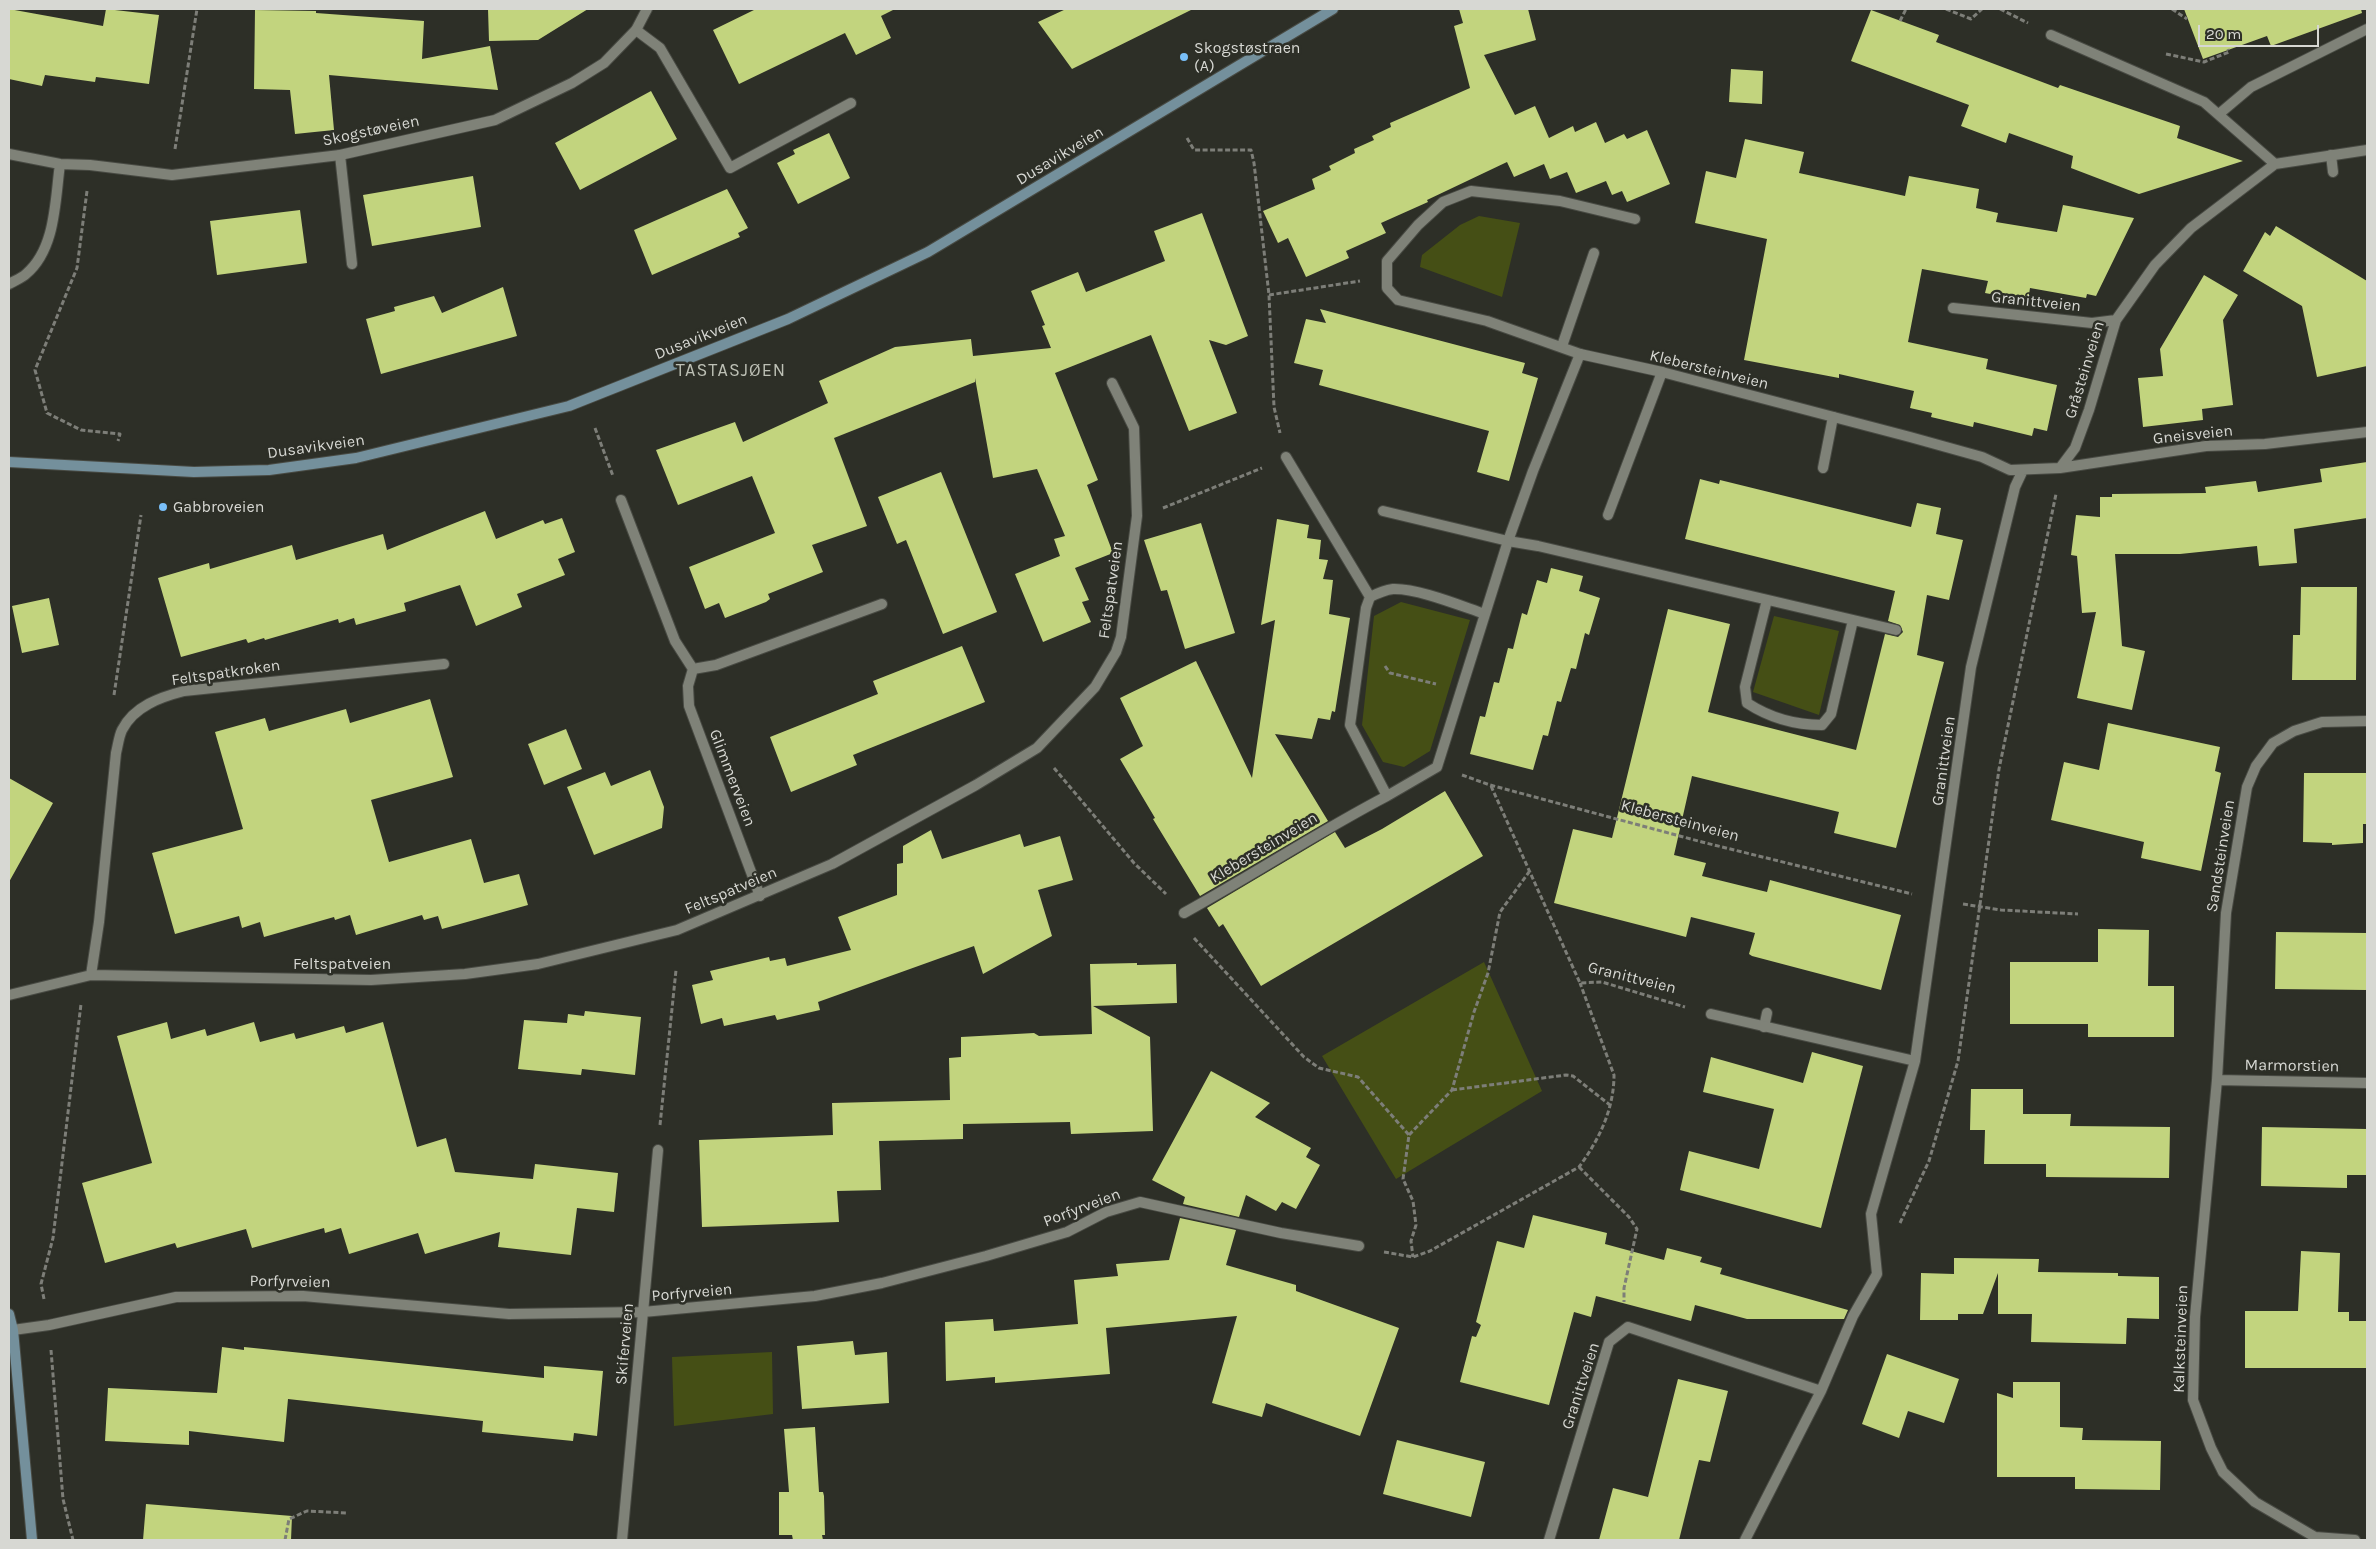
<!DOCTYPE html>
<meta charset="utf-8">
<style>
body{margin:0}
#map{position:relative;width:2376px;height:1549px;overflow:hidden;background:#2d2f27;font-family:Karla,sans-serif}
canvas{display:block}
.frame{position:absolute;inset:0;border:10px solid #d7d8d3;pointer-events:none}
.scale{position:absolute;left:2198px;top:25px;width:121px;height:22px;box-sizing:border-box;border:2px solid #d7d8d3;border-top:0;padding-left:6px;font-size:15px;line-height:18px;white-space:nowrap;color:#d7d8d3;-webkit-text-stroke:4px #2d2f27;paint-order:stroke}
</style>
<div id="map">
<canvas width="2376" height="1549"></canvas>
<div class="frame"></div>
<div class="scale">20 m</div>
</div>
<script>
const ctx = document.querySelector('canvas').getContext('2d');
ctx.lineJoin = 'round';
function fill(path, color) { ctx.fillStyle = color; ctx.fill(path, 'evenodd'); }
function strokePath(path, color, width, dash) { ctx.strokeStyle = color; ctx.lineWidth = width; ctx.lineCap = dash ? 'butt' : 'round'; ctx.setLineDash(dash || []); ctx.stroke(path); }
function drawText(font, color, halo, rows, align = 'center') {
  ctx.font = font + ' Karla,sans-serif'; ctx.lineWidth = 5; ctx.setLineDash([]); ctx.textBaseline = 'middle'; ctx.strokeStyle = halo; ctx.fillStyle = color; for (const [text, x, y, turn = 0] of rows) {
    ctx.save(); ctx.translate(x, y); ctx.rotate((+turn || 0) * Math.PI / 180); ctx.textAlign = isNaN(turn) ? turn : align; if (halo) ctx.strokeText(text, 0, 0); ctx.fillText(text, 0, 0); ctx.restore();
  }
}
fill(new Path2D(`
 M1479 216 1520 223 1502 297 1420 267 1422 255 1460 225Z
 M1401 602 1470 620 1430 751 1404 767 1383 762 1362 725 1374 616Z
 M1774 616 1839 631 1819 715 1753 692Z
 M1484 962 1542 1091 1396 1179 1322 1056Z
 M772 1352 773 1414 674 1426 672 1357Z`), '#454f15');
fill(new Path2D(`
 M9 9 103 26 106 9 159 15 149 84 96 77 95 82 45 75 42 86 9 79Z
 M488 9H588L538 40 489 41Z
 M756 9H895L881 16 891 38 856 55 845 33 739 84 713 30Z
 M1066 9H1193L1072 69 1038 22Z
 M1459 9H1528L1536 40 1484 55 1515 115 1535 106 1549 138 1573 126 1575 132 1596 122 1605 143 1624 134 1627 139 1647 130 1670 184 1627 202 1622 191 1612 195 1606 181 1576 193 1567 172 1550 179 1544 164 1514 177 1507 162 1427 200 1428 202 1381 223 1386 233 1346 251 1349 258 1306 277 1288 238 1278 243 1263 211 1315 189 1312 179 1331 170 1329 166 1355 153 1354 149 1374 140 1372 136 1391 127 1390 123 1470 88 1454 26 1463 23Z
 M2184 9H2361L2362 13 2271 46 2267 36 2203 59Z
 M255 10 316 11V13L424 21 422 59 490 46 498 90 329 75 334 130 295 134 290 90 254 89Z
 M1871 10 1939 35 1936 42 2058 88 2060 85 2180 126 2177 138 2243 161 2139 194 2071 168 2073 156 2009 133 2006 143 1961 126 1969 105 1851 61Z
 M1731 69 1763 71 1762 104 1729 102Z
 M651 91 677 139 580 190 555 143Z
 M829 133 850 178 798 204 777 163 795 154 793 150Z
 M1745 139 1804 152 1799 173 1905 196 1909 176 1979 189 1976 208 1998 213 1996 222 2057 232 2063 205 2134 218 2096 296 2087 294 2086 298 2030 288 2028 301 1985 293 1988 281 1922 269 1908 342 1988 359 1986 369 2057 385 2047 431 2034 428 2032 436 1974 422 1973 427 1931 417 1932 413 1910 408 1914 391 1839 374V378L1744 360 1767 239 1695 223 1706 171 1736 178Z
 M473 176 481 227 372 246 363 195Z
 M727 189 748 228 738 233 740 237 652 275 634 230Z
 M300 210 307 263 217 275 210 221Z
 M1202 213 1248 336 1226 345 1209 340 1237 413 1189 431 1151 335 1055 373 1098 480 1087 485 1113 553 1075 568 1089 600 1082 602 1091 622 1043 642 1015 574 1060 556 1054 539 1065 536 1037 469 993 478 975 378V382L834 438 867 526 812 545 823 572 768 594 770 599 766 602 725 618 719 603 705 609 689 567 775 533 752 476 678 505 656 450 735 422 743 442 828 403 819 381 895 347 971 339 973 356 1051 348 1042 326 1045 325 1031 291 1078 272 1086 292 1165 261 1154 231Z
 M2276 226 2367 281V366L2317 377 2302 306 2243 271 2265 232 2270 236Z
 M2204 275 2238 295 2223 320 2233 405 2202 409 2203 420 2143 427 2138 378 2163 376 2160 349Z
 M503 287 517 336 381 374 366 319 395 311 394 307 434 296 442 313Z
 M1320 309 1525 363 1522 373 1538 378 1509 481 1477 472 1489 431 1319 385 1323 370 1294 363 1306 319 1326 323Z
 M2367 462V518L2294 529 2297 563 2259 566 2257 546 2180 554H2115L2122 646 2145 651 2132 710 2077 698 2096 612 2082 613 2077 556 2071 555 2076 515 2100 517V497H2112V494L2206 493 2205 487 2256 481 2258 492 2322 482 2320 469Z
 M941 472 997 612 943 634 906 540 897 544 878 497Z
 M1700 479 1719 484 1720 480 1911 527 1917 503 1941 508 1936 534 1963 540 1949 600 1927 595 1917 655 1944 662 1896 848 1834 833 1839 812 1692 776 1674 855 1706 863 1702 876 1767 892 1770 880 1901 915 1881 990 1752 956 1749 954 1755 933 1691 917 1686 937 1554 903 1573 829 1612 838 1668 609 1730 624 1708 712 1856 750 1885 634 1898 637 1903 632 1900 625 1888 621 1895 591 1685 539Z
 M485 511 496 539 543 520 545 524 562 518 575 552 558 559 565 575 517 594 522 607 476 626 460 585 404 603 406 611 356 625 354 618 339 623 338 619 265 640 264 638 248 643 246 639 181 657 158 578 209 563 210 569 292 545 296 560 383 534 387 550Z
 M1277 519 1309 525 1307 538 1321 540 1319 559 1328 560 1323 579 1333 580 1329 614 1350 618 1335 712 1332 711 1330 720 1318 718 1312 739 1275 734 1328 821 1200 896 1153 819 1155 818 1120 759 1143 746 1120 698 1196 661 1252 778 1275 620 1261 625Z
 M1201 523 1235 633 1185 649 1167 590 1161 591 1144 540Z
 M1551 568 1583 576 1579 591 1600 598 1589 635 1585 633 1576 669 1571 668 1561 702 1557 701 1548 736 1543 735 1533 770 1470 754 1480 716 1485 717 1494 682 1499 683 1508 648 1513 649 1522 613 1527 615 1537 580 1547 583Z
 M2301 587H2357L2356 680H2292L2293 635H2300Z
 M49 598 59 645 22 653 12 606Z
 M962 646 985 702 853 755 857 765 791 792 770 737 878 694 873 681Z
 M430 699 453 777 371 800 389 862 471 839 484 883 519 874 528 905 442 929 438 916 424 920 422 915 356 935 350 915 335 920 334 917 264 937 260 922 242 928 239 916 175 934 152 853 243 829 215 732 265 718 269 731 346 709 350 723Z
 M2108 723 2220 747 2215 771 2221 773 2201 871 2141 858 2144 842 2051 820 2064 762 2099 770Z
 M566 729 582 769 544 785 528 744Z
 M650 770 664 807 662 828 594 855 567 787 605 772 611 786Z
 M2304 773H2367V824H2363V843L2332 845V843L2303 842Z
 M9 778 53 803 9 882Z
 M1445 791 1483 856 1261 986 1223 924 1219 927 1207 908 1335 832 1345 848 1382 829Z
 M931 830 942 859 1020 834 1024 847 1060 836 1073 880 1038 890 1052 936 983 974 974 946 818 1002 820 1010 777 1020 775 1015 724 1026 722 1018 701 1024 692 985 713 980 710 971 769 957 770 961 785 958 787 966 851 950 838 917 897 895V864L903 863V846Z
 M2098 929 2149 930 2148 986H2174V1037H2088V1024H2010V962H2098Z
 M2276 932 2367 933V990L2275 989Z
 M1137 963V965L1176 964 1177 1003 1093 1006 1150 1037 1153 1131 1071 1134 1070 1122 963 1124V1139L879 1141 881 1190 837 1191 839 1222 702 1227 699 1140 833 1135 832 1103 950 1100 949 1058 961 1057V1037L1034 1033 1039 1036 1092 1034 1090 964Z
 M585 1011 641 1017 635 1075 582 1069 581 1075 518 1069 524 1020 567 1023 568 1014 584 1016Z
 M167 1022 171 1039 205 1029 207 1036 254 1022 260 1042 294 1033 296 1039 344 1026 346 1033 383 1022 417 1147 446 1138 455 1172 533 1179 535 1164 618 1173 614 1212 577 1208 571 1255 498 1247 500 1232 425 1254 418 1233 349 1254 341 1228 325 1233 324 1228 252 1248 246 1229 177 1248 175 1243 105 1263 82 1183 152 1163 117 1036Z
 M1812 1052 1863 1066 1821 1228 1680 1190 1689 1151 1759 1169 1774 1109 1703 1092 1711 1057 1803 1083Z
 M1211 1071 1270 1103 1255 1117 1311 1148 1306 1157 1320 1165 1296 1209 1282 1202 1276 1211 1246 1195 1239 1217 1183 1204 1185 1197 1152 1180Z
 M1971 1089H2023V1114H2071L2070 1126 2170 1127 2169 1178 2046 1177V1164H1984L1985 1130H1970Z
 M2262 1127 2367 1129V1175H2347V1188L2261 1186Z
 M1533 1215 1607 1233 1605 1244 1664 1260 1667 1248 1702 1257 1700 1262 1722 1268 1720 1274 1848 1310 1844 1319H1747L1695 1305 1691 1321 1596 1296 1591 1317 1574 1312 1549 1405 1460 1382 1472 1336 1476 1337 1481 1325 1476 1322 1497 1241 1524 1248Z
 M1180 1218 1236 1230 1226 1265 1296 1285V1291L1399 1328 1360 1436 1266 1403 1262 1417 1212 1403 1237 1316 1106 1328 1110 1374 995 1383V1377L946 1381 945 1322 993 1319 994 1331 1078 1324 1074 1280 1118 1276 1116 1264 1169 1260Z
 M2301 1251 2340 1253 2338 1312H2349V1321H2367V1368H2245V1311H2298Z
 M1954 1258 2039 1259 2038 1272 2118 1273V1276L2159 1277V1319L2127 1318 2126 1344 2031 1342 2032 1314H1998V1273L1983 1314H1958V1320H1920L1921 1273 1954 1274Z
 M853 1341 855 1355 887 1352 889 1403 802 1409 797 1346Z
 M222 1347 244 1350V1347L544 1378V1366L603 1371 597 1436 574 1433 573 1441 482 1432 483 1421 288 1399 284 1442 189 1431V1445L105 1441 108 1388 217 1393Z
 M1887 1354 1959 1379 1944 1423 1908 1411 1899 1438 1862 1424Z
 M1678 1379 1728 1391 1710 1462 1699 1460 1679 1540H1599L1613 1488 1648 1497Z
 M2013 1382H2060V1427L2083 1428 2082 1440 2161 1441 2160 1490 2075 1489V1477H1997V1393L2013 1398Z
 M815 1427 819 1492H823L824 1496 825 1535H822L823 1540H793L792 1535H779V1492H789L784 1429Z
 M1397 1440 1485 1462 1471 1517 1383 1494Z
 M146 1504 292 1516 291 1540H143Z`), '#c2d47e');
const lane = new Path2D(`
 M636 30 660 48 730 168 851 103
 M340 155 352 264
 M2331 155 2333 172
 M1562 346 1594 253
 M1580 354 1487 321 1398 300 1387 288V261L1418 225 1443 202 1471 191 1560 201 1635 219
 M1823 468 1833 417
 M1383 511 1508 541
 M1608 515 1662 372
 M1764 1027 1767 1013`);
const street = new Path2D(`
 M2051 35 2204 102 2275 164
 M2219 114 2251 87 2367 29
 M9 154 60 164 90 165 172 175 340 155 495 120 572 83 604 63 636 30 647 9
 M9 284C14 281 22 278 26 274 56 249 55 200 60 164
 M1953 308 2092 323 2116 320
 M1286 457 1370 597 1366 608 1350 725 1387 796 1437 767 1508 541 1533 471 1580 354 1662 372 1910 437 1982 457 2010 470 2060 468 2206 446 2265 444 2367 432
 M2060 468 2075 448 2089 410 2116 320 2155 265 2191 228 2275 164 2367 150
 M621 500 675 641 693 669 688 686 689 706 760 896
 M1508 541 1538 546 1896 630
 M1370 597C1378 593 1385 590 1393 589 1417 588 1461 606 1485 614
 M1767 600 1745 687 1747 703C1770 718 1795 725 1822 725L1831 714 1853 620
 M693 669 716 665 882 604
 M1184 913C1253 875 1318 832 1387 796
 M91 975 99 922 116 753C118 745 119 736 122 730 134 706 161 697 184 691L444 664
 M9 995 91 975 371 980 465 974 538 964 677 930 832 864 976 785 1037 748 1095 687 1116 652 1121 637 1137 516 1134 428 1112 383
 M1711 1014 1915 1061
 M2217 1080 2367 1083
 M13 1330 49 1325 176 1297 303 1296 509 1314 643 1312 815 1296 882 1283 986 1256 1067 1232 1106 1212 1140 1202 1281 1233 1359 1246
 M622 1540 658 1150
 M1549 1540 1609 1342 1628 1327 1821 1391
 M1745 1540 1821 1391 1853 1316 1877 1274 1871 1214 1915 1061 1971 667 2015 487 2023 470
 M2355 1540 2315 1537 2255 1502 2223 1472 2211 1448 2193 1400 2195 1317 2217 1080 2226 913 2247 787 2256 766 2273 743 2294 731 2322 722 2367 721`);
const secondary = new Path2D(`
 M9 462 194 472 269 470 356 458 569 406 788 319 928 252 1333 9
 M9 1314 13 1330 32 1540`);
strokePath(lane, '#484a43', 12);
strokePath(street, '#484a43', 12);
strokePath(secondary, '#484a43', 12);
strokePath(new Path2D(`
 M1946 9 1971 19 1982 9
 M2000 9 2028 23
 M2172 9 2187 19
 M1900 21 1906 9
 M2166 54 2204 62 2229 52 2228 49
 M1187 138 1194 150H1251L1254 163 1269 295 1274 407 1280 433
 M175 149 197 9
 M87 191 77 268 35 370 47 413 81 430 120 434 118 441
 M1269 295 1360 281
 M595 428 613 476
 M1163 508 1262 468
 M1385 666 1390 673 1436 684
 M114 695 141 515
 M1054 768 1134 863 1166 894
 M1462 775 1490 785 1702 842 1912 894
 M1491 786 1580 983 1602 982 1685 1007
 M1963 904 2001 910 2078 914
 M1194 938 1304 1057 1319 1068 1358 1077 1409 1135 1403 1179 1413 1201 1416 1225 1411 1241 1413 1257
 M1452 1090 1566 1075 1573 1076 1610 1105
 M660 1125 676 970
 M1409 1135 1452 1090 1474 1012 1488 973 1500 912 1529 872
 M1579 1167 1629 1217 1637 1229 1624 1288V1302
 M1900 1223 1929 1161 1958 1061 1999 769 2056 494
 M1384 1252 1413 1257 1430 1251 1579 1167C1599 1140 1614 1109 1614 1075L1580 983
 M44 1299 41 1284 53 1238 81 1004
 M51 1350 63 1499 73 1540
 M285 1540 289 1519 307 1511 347 1513`), '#7d7e78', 3, [5, 2.5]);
strokePath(lane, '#7f8278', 10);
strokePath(street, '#7f8278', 10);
strokePath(secondary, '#74909c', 10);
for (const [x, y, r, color] of [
 [1184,57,5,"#79bff8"],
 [163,507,5,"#79bff8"]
]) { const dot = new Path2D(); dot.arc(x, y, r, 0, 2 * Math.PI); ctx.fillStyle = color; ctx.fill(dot); strokePath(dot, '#2d2f27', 2); }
drawText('16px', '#d7d8d3', '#2d2f27', [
 ["Skogstøstraen",1194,48],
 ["(A)",1194,66],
 ["Gabbroveien",173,507]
], 'left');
drawText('16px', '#d7d8d3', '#2d2f27', [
 ["Skogstøveien",371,131,-12],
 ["Dusavikveien",1060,156,-31],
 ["Granittveien",2036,302,6],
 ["Dusavikveien",701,337,-22],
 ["Klebersteinveien",1709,370,14],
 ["Gråsteinveien",2085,370,-73],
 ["Gneisveien",2193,435,-6],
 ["Dusavikveien",316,447,-8],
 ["Feltspatveien",1111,590,-82],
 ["Feltspatkroken",226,673,-8],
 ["Granittveien",1944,761,-82],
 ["Glimmerveien",732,778,69],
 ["Klebersteinveien",1680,821,15],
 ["Klebersteinveien",1264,848,-31],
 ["Sandsteinveien",2221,856,-81],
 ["Feltspatveien",731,891,-23],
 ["Feltspatveien",342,964],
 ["Granittveien",1632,978,14],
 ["Marmorstien",2292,1066,1],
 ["Porfyrveien",1082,1208,-21],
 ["Porfyrveien",290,1282,1],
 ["Porfyrveien",692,1293,-5],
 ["Kalksteinveien",2181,1339,-88],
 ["Skiferveien",625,1344,-85],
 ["Granittveien",1581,1386,-72]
]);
ctx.letterSpacing = '1px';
drawText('18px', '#bdc0b5', '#2d2f27', [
 ["TASTASJØEN",731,371]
]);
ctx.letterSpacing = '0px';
</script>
